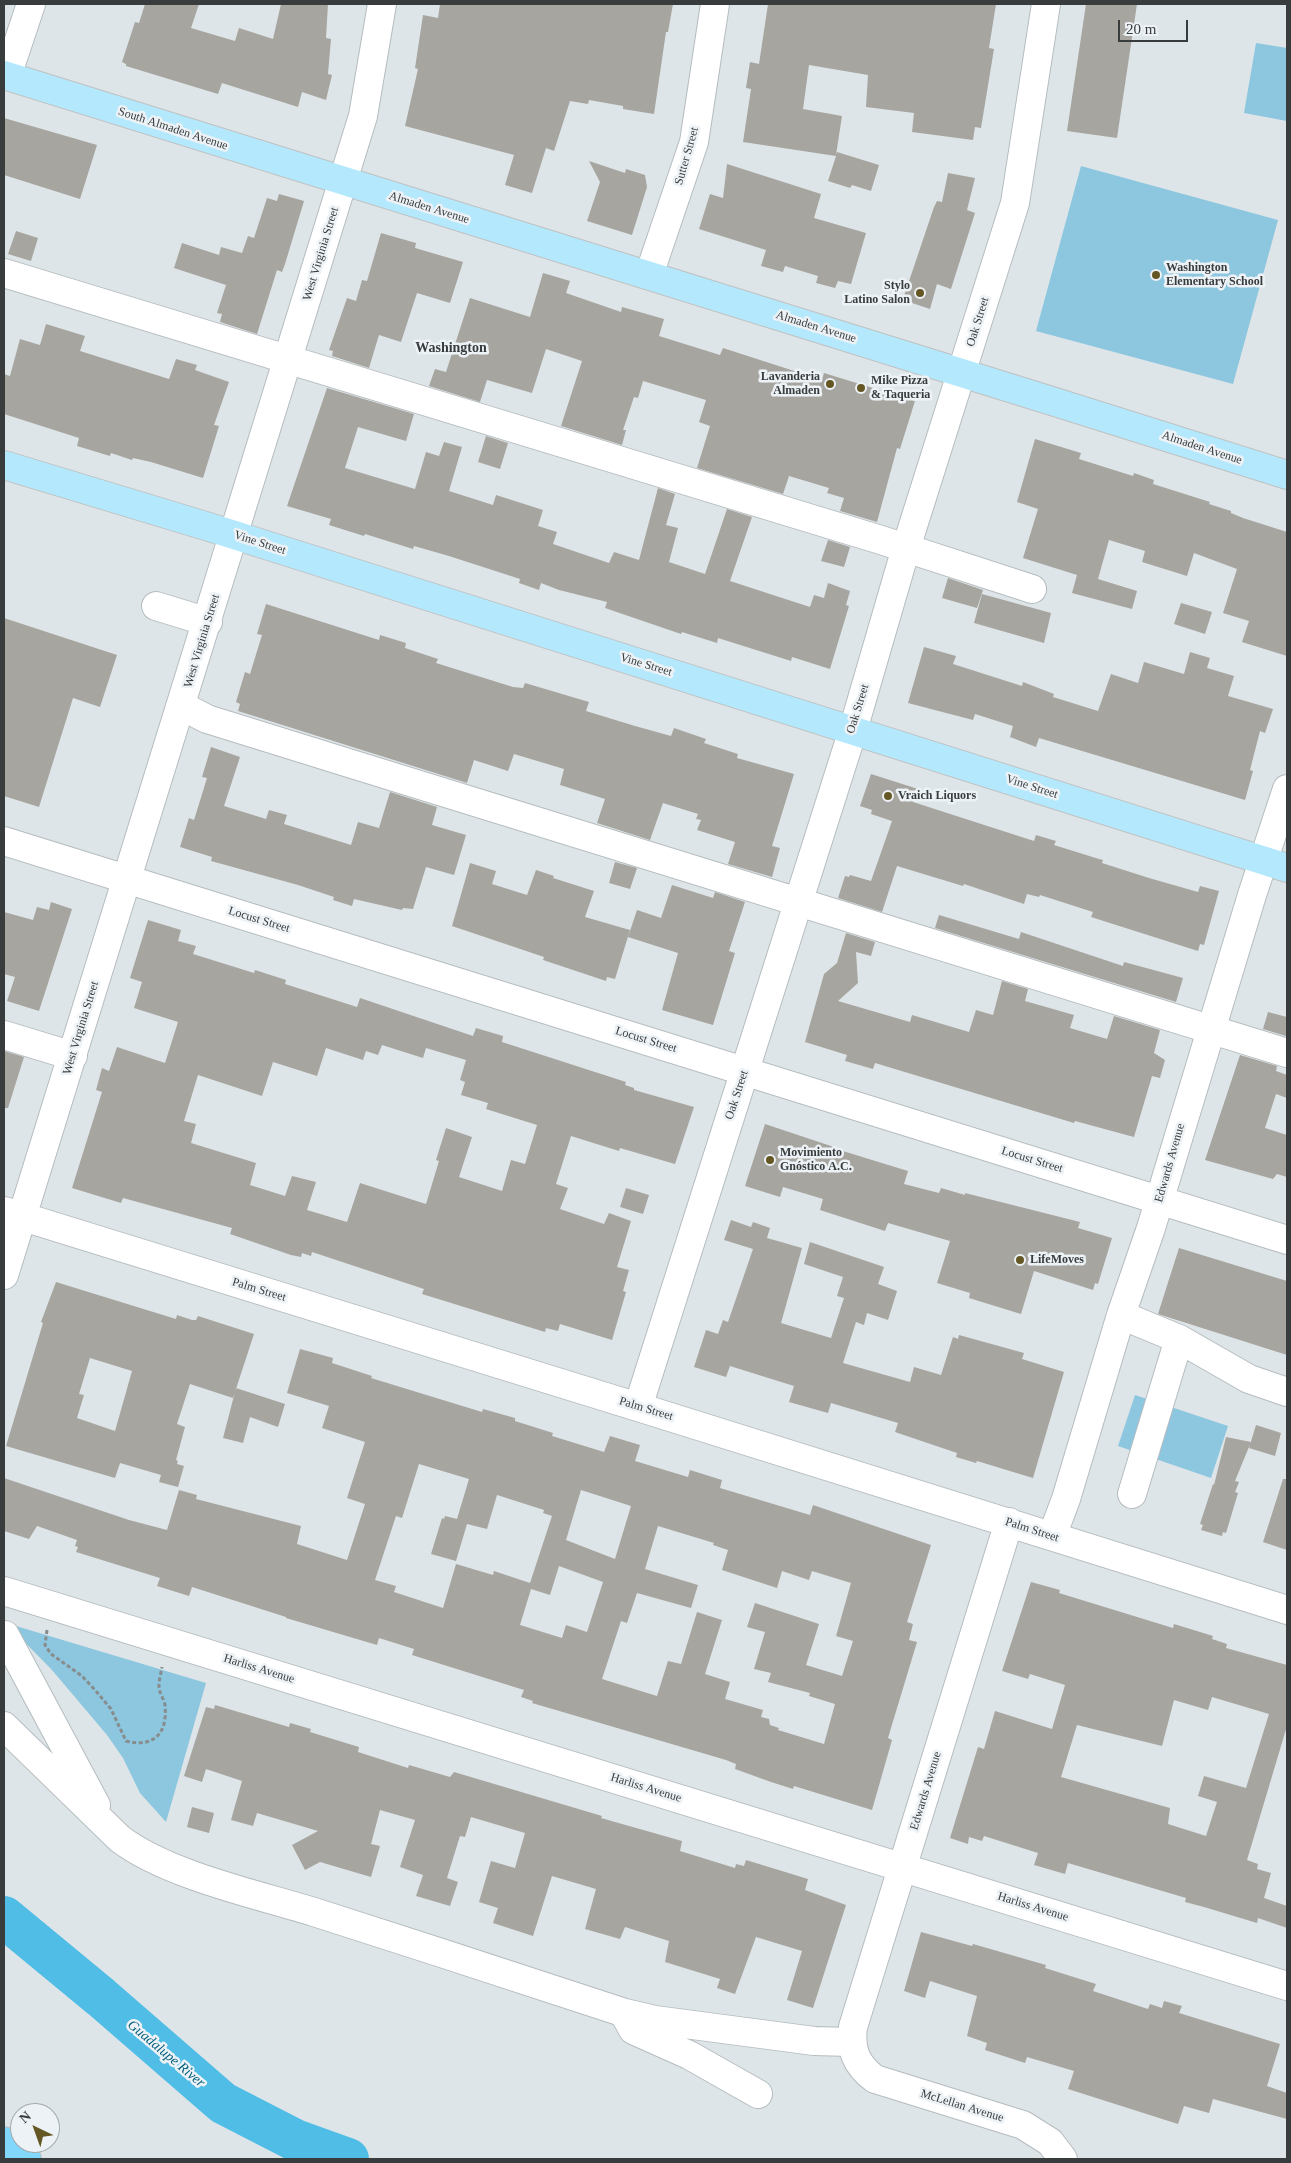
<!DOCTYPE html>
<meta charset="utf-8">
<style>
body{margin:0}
#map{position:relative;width:1291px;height:2163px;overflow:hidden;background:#dee5e8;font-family:"Times New Roman",serif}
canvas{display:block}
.frame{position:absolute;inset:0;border:5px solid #393c3d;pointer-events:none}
.north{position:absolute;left:10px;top:2103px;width:50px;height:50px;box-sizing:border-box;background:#ecf2f6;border:1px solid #a4a9ac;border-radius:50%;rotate:318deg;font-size:14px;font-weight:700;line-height:20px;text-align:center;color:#393c3d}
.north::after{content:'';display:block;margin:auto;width:18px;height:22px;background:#655724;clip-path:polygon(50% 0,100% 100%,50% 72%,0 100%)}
.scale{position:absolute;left:1118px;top:20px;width:70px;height:22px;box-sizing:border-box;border:2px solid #393c3d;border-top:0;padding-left:6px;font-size:15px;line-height:18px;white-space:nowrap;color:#393c3d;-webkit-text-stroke:4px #ecf2f6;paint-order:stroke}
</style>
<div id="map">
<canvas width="1291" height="2163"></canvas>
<div class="frame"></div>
<div class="north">N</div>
<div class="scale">20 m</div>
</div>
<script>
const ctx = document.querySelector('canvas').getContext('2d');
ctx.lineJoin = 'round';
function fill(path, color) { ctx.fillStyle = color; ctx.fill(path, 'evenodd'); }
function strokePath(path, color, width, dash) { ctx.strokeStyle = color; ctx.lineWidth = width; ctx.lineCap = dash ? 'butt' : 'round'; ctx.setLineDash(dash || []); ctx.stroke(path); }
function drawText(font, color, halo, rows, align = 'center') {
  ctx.font = font + ' "Times New Roman",serif'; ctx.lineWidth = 5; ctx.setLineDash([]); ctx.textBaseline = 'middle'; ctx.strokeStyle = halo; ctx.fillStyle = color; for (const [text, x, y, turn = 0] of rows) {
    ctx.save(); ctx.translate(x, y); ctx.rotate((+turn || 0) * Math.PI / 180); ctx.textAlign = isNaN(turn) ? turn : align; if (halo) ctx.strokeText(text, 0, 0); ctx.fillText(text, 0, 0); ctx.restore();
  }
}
fill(new Path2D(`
 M1256 43 1287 48V121L1244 113Z
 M1081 166 1278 220 1233 384 1036 331Z
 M1135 1395 1228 1426 1211 1478 1118 1446Z
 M6 1623 206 1683 166 1822 140 1793 123 1758 107 1735 52 1670Z`), '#8cc6df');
strokePath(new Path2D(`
 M4 1917 102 1998 223 2103 295 2140 348 2159`), '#50bde6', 42);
fill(new Path2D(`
 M145 4H199L191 28 235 41 239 28 273 39 281 4H328L326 38 331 39 328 74 332 75 326 100 302 92 298 107 222 83 218 94 126 66V64L122 62 135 22 139 23Z
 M440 4H673L668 32H666L654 114 623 109V106L589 100 588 104 570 101 554 151 546 148 532 193 505 185 514 155 405 126 418 69 415 68 423 15 438 18Z
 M768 4H996L989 48 994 49 981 128 975 127 973 140 912 132 914 113 866 107 868 75 809 65 803 109 842 116 836 155 837 152 879 165 871 191 852 185 850 188 828 181 836 156 743 142 751 89 746 88 750 62 759 64Z
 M1086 4H1137L1117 138 1067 131Z
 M4 118 97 145 80 199 4 175Z
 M589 161 625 173 626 169 645 175 647 187 632 235 587 221 600 182Z
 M727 164 821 194 814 218 866 233 851 284 838 281 835 288 816 283 818 276 785 266 783 272 761 266 766 250 699 229 710 194 723 198Z
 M948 173 975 178 967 210 975 213 951 289 937 284 930 309 906 301 907 297 904 296 934 207 937 201 942 202Z
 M279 194 304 201 285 264 282 272 277 270 257 334 220 322 222 314 217 313 226 285 174 268 182 243 219 255 221 247 242 253 248 236 254 238 267 198 277 201Z
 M16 231 38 238 31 261 8 254Z
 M381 233 416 243 415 248 463 262 450 303 417 293 401 342 379 335 369 368 332 356 333 351 329 350 347 298 356 301 362 280 367 281Z
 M543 273 570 281 566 293 621 312 622 307 664 319 659 336 720 355 723 348 822 380 824 373 915 401 900 449 897 448 877 522 840 511 844 498 827 493 829 488 789 476 783 494 697 468 710 426 699 422 706 400 643 381 638 398 634 397 623 430H626L622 445 561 426 582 361 546 349 532 393 487 380 480 402 429 386 435 369 446 372 470 298 530 317Z
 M46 324 85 336 80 351 169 379 176 359 197 365 195 370 229 382 214 425 219 426 203 478 151 462 133 458 132 460 111 453 110 456 77 446 79 438 4 414V374L10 376 20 339 40 345Z
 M327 388 414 414 406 441 358 427 345 468 415 489 426 452 439 456 444 442 462 447 449 491 493 505 496 495 543 510 538 526 557 532 553 544 609 563 614 552 639 560 658 488 675 494 666 525 678 528 669 562 705 574 727 509 752 517 730 581 810 607 814 595 824 598 828 583 850 591 846 605 849 606 830 669 792 657 791 661 718 638 717 643 682 632 681 634 605 608 607 602 559 590 541 583 539 590 519 583 520 579 449 556 414 546 413 549 365 534 364 536 329 525 331 519 287 506Z
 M486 436 508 443 500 469 478 462Z
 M1035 439 1081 453 1079 459 1133 476 1134 473 1154 480 1153 484 1210 502 1209 504 1231 511V513L1243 518 1287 532V656L1242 642 1249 621 1223 613 1237 569 1194 553 1187 576 1142 562 1145 551 1109 540 1098 579 1137 591 1132 609 1072 593 1077 575 1023 558 1038 509 1017 502Z
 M828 540 850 547 844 567 821 561Z
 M948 578 983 590 977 608 942 598Z
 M982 594 1051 613 1044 643 974 623Z
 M1181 603 1212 612 1205 634 1174 624Z
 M266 604 379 640 380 635 406 643 405 648 438 659 436 663 513 687 523 688 525 683 589 702 586 711 635 726 671 736 674 728 706 739 704 743 738 754 737 758 794 774 772 846 780 848 772 877 728 864 735 842 697 830 701 820 696 819 698 814 663 803 650 840 597 823 605 799 560 785 564 769 514 754 508 771 474 760 467 783 238 711 240 704 236 702 245 672 250 674 262 635 257 634Z
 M4 618 117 655 100 707 73 698 39 807 4 796Z
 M924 647 956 656 953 664 1022 686 1023 682 1054 694 1053 697 1098 711 1111 674 1138 683 1144 662 1184 674 1190 652 1210 658 1207 668 1234 676 1228 696 1273 709 1265 733 1260 731 1250 770 1253 771 1245 800 1039 738 1036 747 1010 737 1013 726 975 714 973 720 908 703Z
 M211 747 240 757 224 806 266 819 269 810 287 815 284 824 351 845 358 822 379 828 390 792 437 807 432 825 466 835 454 875 426 867 413 909 403 908 402 910 354 899 352 906 333 900 334 897 298 885 211 861 212 857 180 847 189 818 194 820 207 778 202 777Z
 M871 774 918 789 913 802 1034 841 1036 835 1056 841 1054 845 1099 859 1103 860 1102 863 1149 878 1198 892 1200 886 1219 891 1204 945 1200 944 1198 951 1091 917 1093 912 1040 895 1039 897 1027 894 1024 904 964 884 963 886 897 866 882 912 838 898 845 876 849 877 850 875 871 881 892 821 871 814 872 810 860 806Z
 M615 862 637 868 630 889 609 883Z
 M470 863 496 871 492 884 527 895 536 870 554 876 553 878 594 891 585 917 630 930 615 979 607 977 606 981 543 960 544 957 452 926Z
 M672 885 713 898 715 892 745 902 729 951 735 953 713 1025 662 1010 678 953 628 937 637 910 661 918Z
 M51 902 72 909 39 1011 7 1001 15 977 4 974V912L33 920 37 907 49 910Z
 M939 915 1019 939 1021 932 1123 966 1124 962 1183 978 1176 1002 935 928Z
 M148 920 181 930 178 941 196 946 193 954 254 973 255 970 286 980 285 984 357 1007 360 998 473 1036 476 1028 503 1036 502 1042 626 1082 625 1085 634 1088V1090L694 1107 675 1164 620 1148 619 1151 571 1136 556 1184 568 1188 560 1209 604 1224 609 1213 631 1221 617 1267 629 1270 623 1291 626 1292 612 1340 560 1324 558 1331 546 1328 545 1332 422 1294 424 1289 312 1252 311 1256 302 1253 301 1257 291 1255 230 1234 232 1228 123 1198 121 1203 72 1188 102 1092 96 1090 102 1068 109 1071 117 1047 165 1063 178 1022 134 1008 142 982 130 978ZM382 1045 423 1058 426 1048 466 1060 460 1080 465 1082 461 1095 488 1103 486 1109 537 1125 525 1164 511 1160 502 1191 459 1177 472 1137 446 1128 436 1160 439 1161 426 1204 360 1183 347 1222 307 1210 316 1182 292 1176 285 1196 250 1185 256 1163 191 1143 196 1124 184 1121 198 1075 262 1096 273 1062 317 1076 326 1048 363 1060 366 1051 378 1055Z
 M846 933 875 942 871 956 856 952 858 983 838 1001 910 1022 912 1015 969 1032 976 1010 993 1015 1002 981 1028 989 1025 1001 1074 1015 1070 1028 1107 1039 1114 1016 1160 1030 1154 1053 1165 1060 1160 1078 1152 1076 1134 1137 1075 1121 1074 1123 875 1063 873 1069 845 1061 847 1055 805 1042 824 974 837 963Z
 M1268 1012 1287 1017 1286 1036 1263 1029Z
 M4 1051 24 1057 8 1108H4Z
 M1240 1055 1277 1066 1276 1071 1287 1075V1098L1276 1094 1265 1128 1287 1135V1177L1277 1174 1273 1179 1205 1160Z
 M765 1124 834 1147 833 1148 908 1171 904 1184 939 1193 941 1188 965 1195V1193L1080 1222 1078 1228 1112 1238 1098 1284 1095 1283 1093 1290 1034 1271 1021 1314 969 1298 970 1293 937 1283 950 1241 888 1223 885 1231 820 1210 823 1199 783 1187 780 1197 745 1186Z
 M626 1188 649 1195 643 1214 620 1207Z
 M731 1220 751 1227 753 1222 770 1228 767 1238 802 1248 781 1323 831 1338 844 1298 837 1296 843 1277 804 1264 810 1242 884 1267 878 1284 897 1291 888 1320 867 1313 864 1325 856 1322 843 1363 910 1382 914 1367 941 1375 953 1337 958 1339 959 1335 1024 1353 1022 1359 1064 1372 1033 1478 977 1461 976 1463 956 1457 957 1453 895 1432 898 1423 831 1403 828 1413 789 1402 794 1386 730 1366 726 1377 694 1367 706 1330 718 1334 723 1320 728 1322 753 1249 724 1240Z
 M1179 1248 1287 1281V1355L1158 1314Z
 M56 1282 176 1319 177 1315 192 1320H196L198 1316 254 1334 233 1398 190 1384 177 1424 185 1427 176 1460 178 1461 177 1464 184 1466 178 1487 159 1482 161 1475 120 1463 115 1478 6 1446 43 1323 41 1322ZM90 1358 132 1371 115 1431 77 1418 84 1395 79 1394Z
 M300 1349 333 1358 332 1363 372 1376 371 1378 482 1412 483 1409 515 1418V1421L553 1433 552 1436 604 1452 610 1436 640 1445 635 1461 688 1477 690 1470 722 1480 720 1488 810 1515 813 1505 931 1545 907 1622 913 1624 909 1640 917 1642 888 1738 892 1740 872 1810 794 1786 793 1789 771 1782 735 1769 736 1764 726 1760 532 1703 533 1701 521 1697 524 1690 412 1655 414 1649 379 1638 377 1645 286 1618V1617L192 1587 189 1596 157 1586 160 1578 76 1552 78 1547 75 1546 77 1540 37 1526 29 1539 4 1531V1478L129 1520 167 1530 179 1490 197 1495 196 1499 301 1526 297 1544 347 1560 365 1504 347 1498 365 1442 322 1428 329 1406 287 1393ZM419 1464 469 1479 457 1519 445 1516 444 1519 442 1518 431 1554 456 1561 467 1524 487 1529 497 1495 544 1510 543 1513 552 1516 530 1583 494 1571 493 1575 456 1564 443 1608 394 1592 396 1586 375 1580 396 1516 402 1518ZM581 1490 631 1506 615 1559 566 1540ZM658 1526 714 1543 713 1545 728 1550 722 1570 777 1588 782 1571 809 1580 812 1571 851 1583 836 1636 853 1641 842 1676 806 1665 819 1624 755 1603 747 1627 765 1632 754 1669 771 1673 768 1682 810 1693 809 1696 835 1704 824 1744 778 1730 779 1728 770 1725 769 1719 761 1717 763 1710 725 1699 730 1682 705 1674 722 1620 697 1612 681 1664 668 1661 657 1696 602 1679 621 1621 627 1623 637 1593 691 1608 698 1585 645 1569ZM559 1566 603 1582 587 1632 566 1625 562 1638 520 1625 531 1589 550 1595Z
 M236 1388 285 1404 278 1427 250 1417 243 1443 223 1438Z
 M1256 1425 1281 1433 1275 1456 1249 1448Z
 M1226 1437 1251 1442 1235 1481 1239 1482 1235 1492 1238 1493 1226 1533 1223 1532 1222 1536 1201 1530 1203 1525 1200 1524 1213 1484 1214 1485Z
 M1283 1479H1287V1550L1263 1542Z
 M1031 1582 1060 1590 1059 1593 1173 1628 1174 1624 1213 1636 1212 1639 1227 1644 1226 1648 1287 1665V1726L1247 1860 1258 1864 1257 1869 1271 1873 1264 1898 1287 1906V1928L1258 1918 1257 1923 1204 1907 1185 1902 1186 1898 1068 1863 1065 1874 1034 1865 1038 1853 984 1836 982 1841 969 1837 968 1844 950 1838 978 1747 984 1749 995 1711 1052 1729 1065 1685 1030 1674 1028 1679 1002 1671ZM1212 1697 1269 1714 1246 1788 1204 1776 1198 1796 1217 1802 1206 1836 1168 1824 1170 1808 1061 1777 1077 1725 1162 1746 1174 1700 1208 1710Z
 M215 1705 289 1727 290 1723 311 1729 310 1732 359 1747 358 1752 408 1768 409 1765 450 1777 454 1772 602 1816 601 1818 682 1841 680 1851 735 1868 736 1864 744 1866 746 1860 808 1879 805 1890 846 1905 813 2008 787 2000 802 1951 756 1937 735 1994 717 1988 720 1979 665 1962 669 1941 625 1927 620 1939 585 1929 596 1889 552 1876 533 1936 493 1923 498 1908 479 1902 491 1861 515 1868 525 1833 471 1817 465 1837 460 1836 447 1878 458 1882 450 1906 416 1896 423 1875 400 1867 415 1820 380 1810 371 1844 380 1846 371 1877 320 1862 305 1870 292 1845 318 1831 257 1813 253 1826 231 1820 242 1781 206 1769 202 1782 184 1776 206 1707 214 1709Z
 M192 1807 214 1813 209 1833 187 1827Z
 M921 1932 972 1946 973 1944 1046 1965 1045 1968 1096 1984 1093 1991 1148 2009 1150 2004 1162 2008 1164 2001 1182 2006 1179 2013 1280 2044 1267 2086 1287 2093V2119L1213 2099 1209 2113 1184 2106 1178 2124 1068 2089 1074 2071 1027 2057 1025 2063 985 2050 987 2043 967 2036 977 1996 930 1981 925 1998 904 1991Z`), '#a7a59f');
const minor = new Path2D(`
 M7 76 31 4
 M4 273 881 540 1032 589
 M649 275 694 142 715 4
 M156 606 208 622
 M182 706 207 719 355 765 1287 1053
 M4 841 1287 1240
 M4 1035 73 1056
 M4 1211 638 1407 1287 1610
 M4 1275 363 116 382 4
 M1121 1315 1179 1339
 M638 1407 853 730 906 548 1015 203 1046 4
 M1132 1494 1179 1339 1249 1379 1287 1392
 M1009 1522 853 2027C850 2050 856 2065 875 2079L1023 2125 1050 2142 1063 2159
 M1052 1536 1066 1499 1121 1315 1151 1228 1252 895 1287 789
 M4 1591 1287 1986
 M5 1635 96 1805
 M4 1726 120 1839C168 1875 255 1894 314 1912 418 1945 521 1979 625 2013L655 2020 814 2041 851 2042
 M626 2017 633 2030 689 2055 758 2094`);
const major = new Path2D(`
 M4 75C430 212 860 339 1287 475
 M4 465 209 527 1287 868`);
const highway = new Path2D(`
 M4 2141 27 2159`);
strokePath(minor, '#b5bcbf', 30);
strokePath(major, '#c0c1c1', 30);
strokePath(highway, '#c0c1c1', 30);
strokePath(new Path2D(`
 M47 1630 45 1645 51 1654 82 1676 95 1690 111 1709 126 1741C153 1748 168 1734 165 1705 164 1699 159 1693 159 1686 159 1680 161 1673 162 1667`), '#878c8d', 3, [4, 2.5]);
strokePath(minor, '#fff', 28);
strokePath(major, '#b4e8fd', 28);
strokePath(highway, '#82d8fc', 28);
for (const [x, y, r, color] of [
 [1156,275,5,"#655724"],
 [920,293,5,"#655724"],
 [830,384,5,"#655724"],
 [861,388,5,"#655724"],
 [888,796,5,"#655724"],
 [770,1160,5,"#655724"],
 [1020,1260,5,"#655724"]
]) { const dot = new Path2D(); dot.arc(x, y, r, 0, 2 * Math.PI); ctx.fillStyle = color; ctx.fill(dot); strokePath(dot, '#ecf2f6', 2); }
drawText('12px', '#393c3d', '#ecf2f6', [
 ["South Almaden Avenue",173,129,18],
 ["Sutter Street",687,156,-74],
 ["Almaden Avenue",429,208,17],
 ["West Virginia Street",321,254,-73],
 ["Oak Street",978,322,-73],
 ["Almaden Avenue",816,327,17],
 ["Almaden Avenue",1202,448,18],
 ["Vine Street",260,543,18],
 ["West Virginia Street",202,641,-73],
 ["Vine Street",646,665,17],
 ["Oak Street",858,709,-73],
 ["Vine Street",1032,787,18],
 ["Locust Street",259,920,17],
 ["West Virginia Street",81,1028,-73],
 ["Locust Street",646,1040,17],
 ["Oak Street",737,1095,-72],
 ["Locust Street",1032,1160,17],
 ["Edwards Avenue",1170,1163,-74],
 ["Palm Street",259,1290,17],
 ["Palm Street",646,1409,17],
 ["Palm Street",1032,1530,18],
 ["Harliss Avenue",259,1669,17],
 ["Harliss Avenue",646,1788,17],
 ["Edwards Avenue",926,1791,-73],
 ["Harliss Avenue",1033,1907,17],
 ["McLellan Avenue",962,2106,17]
]);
drawText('bold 12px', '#393c3d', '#ecf2f6', [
 ["Washington",1166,268],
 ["Elementary School",1166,282],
 ["Stylo",910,286,"right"],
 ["Latino Salon",910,300,"right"],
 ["Lavanderia",820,377,"right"],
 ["Almaden",820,391,"right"],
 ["Mike Pizza",871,381],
 ["& Taqueria",871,395],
 ["Vraich Liquors",898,796],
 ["Movimiento",780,1153],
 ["Gnóstico A.C.",780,1167],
 ["LifeMoves",1030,1260]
], 'left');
drawText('bold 14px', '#393c3d', '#ecf2f6', [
 ["Washington",451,348]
]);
drawText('italic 14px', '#005e7a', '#ecf2f6', [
 ["Guadalupe River",166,2054,40]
]);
</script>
